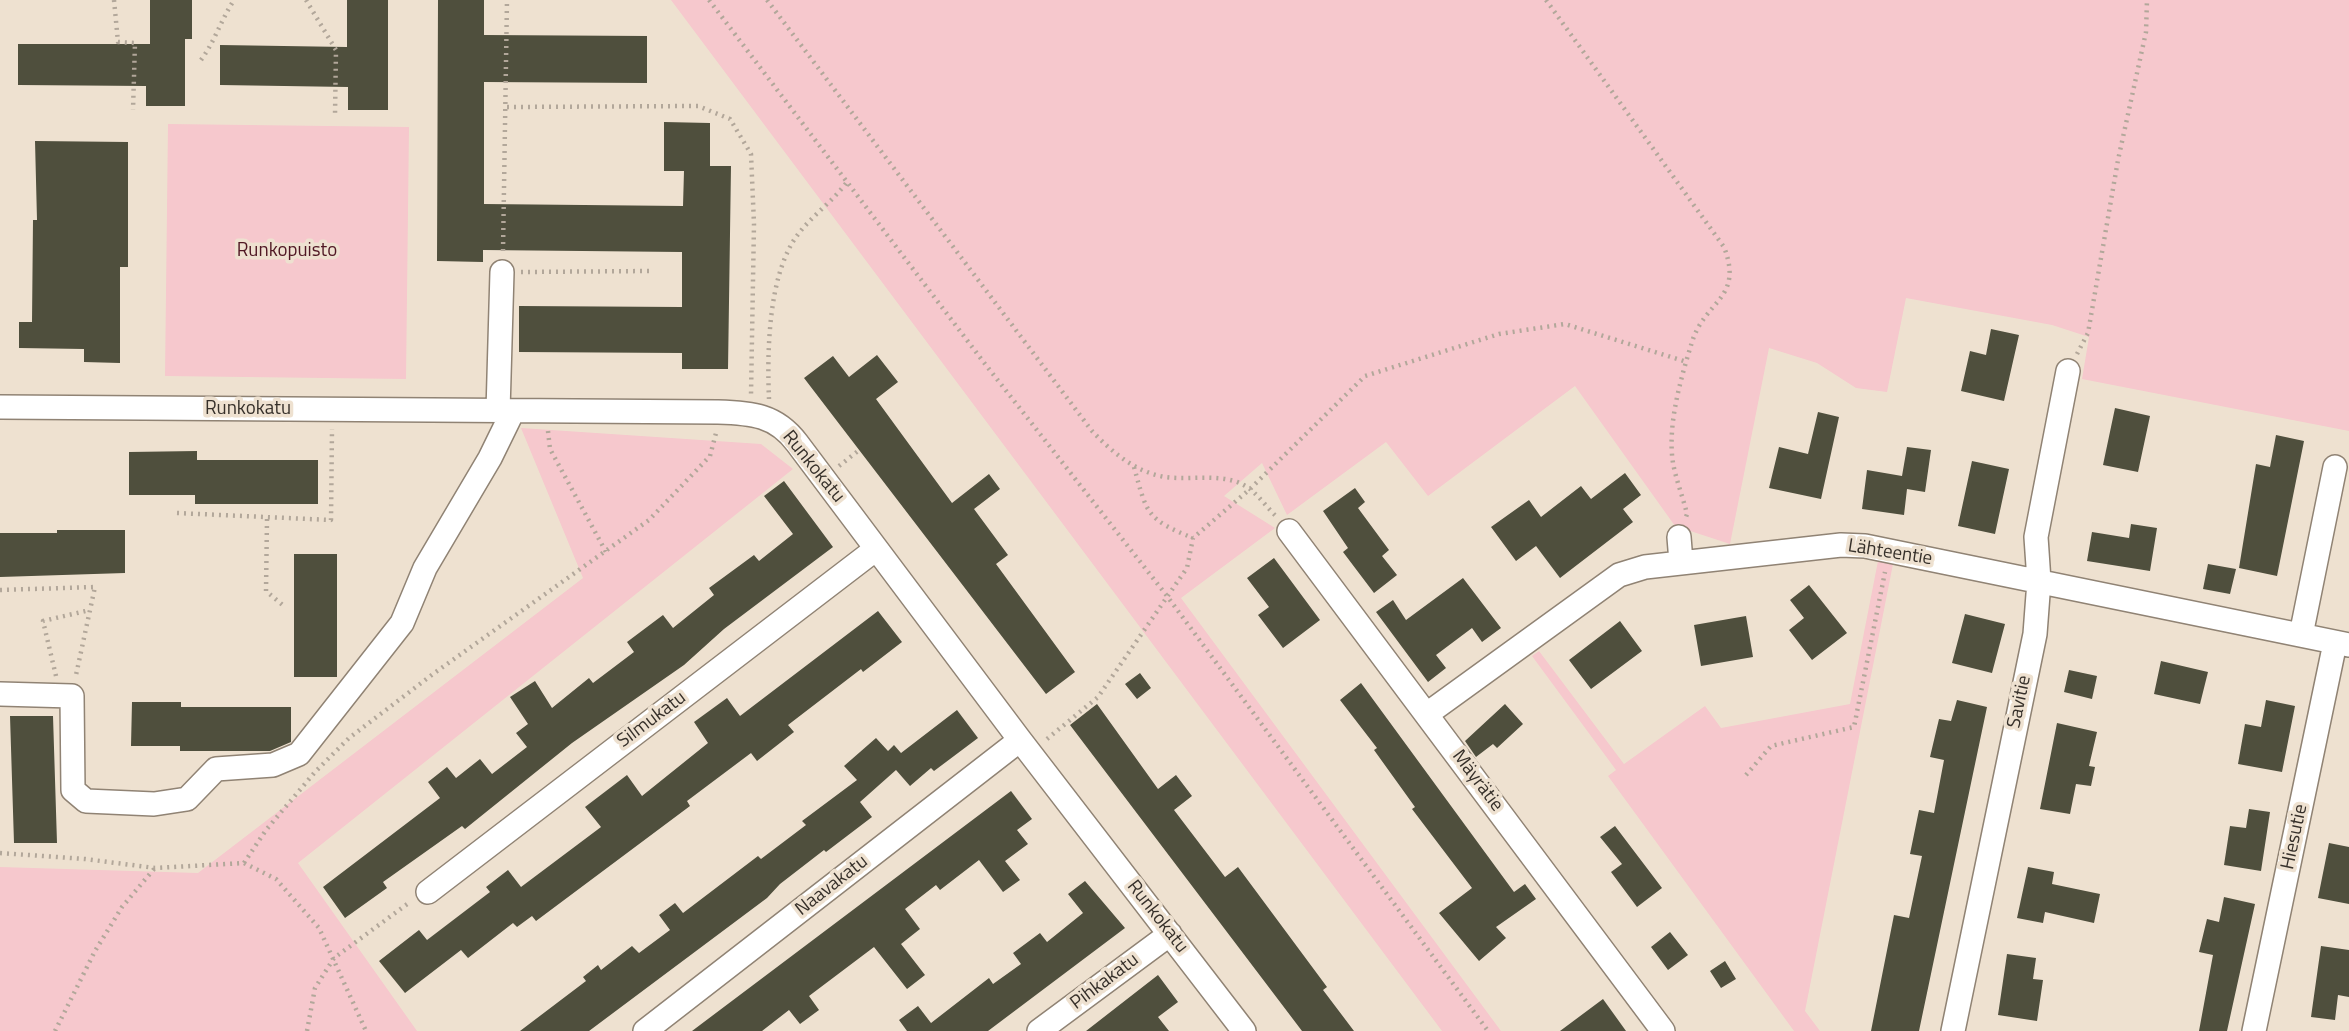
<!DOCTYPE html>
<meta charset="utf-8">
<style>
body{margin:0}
canvas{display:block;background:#eee1d0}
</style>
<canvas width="2349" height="1031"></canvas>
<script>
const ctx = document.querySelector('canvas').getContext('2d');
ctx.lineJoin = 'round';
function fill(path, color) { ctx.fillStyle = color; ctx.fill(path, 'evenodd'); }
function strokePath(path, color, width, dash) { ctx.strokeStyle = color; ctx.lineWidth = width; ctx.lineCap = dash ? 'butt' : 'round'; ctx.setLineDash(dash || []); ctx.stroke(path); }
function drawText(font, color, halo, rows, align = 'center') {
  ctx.font = font + ' "Titillium Web",sans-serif'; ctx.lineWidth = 7; ctx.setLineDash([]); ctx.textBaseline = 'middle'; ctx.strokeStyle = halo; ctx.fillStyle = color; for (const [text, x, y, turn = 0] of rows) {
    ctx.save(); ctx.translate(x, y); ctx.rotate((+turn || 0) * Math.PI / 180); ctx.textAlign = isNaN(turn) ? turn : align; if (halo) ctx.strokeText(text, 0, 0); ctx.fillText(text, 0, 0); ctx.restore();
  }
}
fill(new Path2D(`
 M671 0H2349V431L2082 379 2089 337 2052 325 1906 298 1887 392 1856 388 1817 363 1769 348 1730 544 1675 526 1575 386 1428 496 1386 442 1287 515 1262 463 1224 496 1275 528 1181 598 1501 1031H1442Z
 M168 124 409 127 406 379 165 376Z
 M521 428 761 444 793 469 298 863 417 1031H0V867L198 873 583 578Z
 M1878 561 1893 564 1805 1011 1820 1031H1794L1608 776 1616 770 1532 656 1539 651 1624 764 1705 706 1721 728 1850 704Z`), '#f6c8cd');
fill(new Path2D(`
 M150 0H192V39H185V106H146V86L18 85V44H150Z
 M347 0H388V110H348V87L220 85V45L347 47Z
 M438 0H484V35L647 36V83L484 82V204L683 206 684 171H664V122L710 123V166H731L728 369H682V353L519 352V306L682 307V252L483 250V262L437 261Z
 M35 141 128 142V267H120V363L84 362V349L19 348V322H32L33 220H37Z
 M1991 329 2019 335 2004 401 1961 391 1970 351 1986 355Z
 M877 355 898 382 876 399 952 503 989 474 1000 489 974 509 1008 555 996 564 1075 672 1046 694 804 378 833 356 849 377Z
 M2115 408 2150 416 2138 472 2103 465Z
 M1818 412 1839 417 1821 499 1769 488 1779 447 1808 454Z
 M2276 435 2304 441 2277 576 2239 568 2256 464 2270 467Z
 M1907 447 1931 450 1925 492 1907 489 1904 515 1862 509 1867 470 1902 476Z
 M197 451V460H318V504H195V495H129V452Z
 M1972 461 2009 469 1995 534 1958 526Z
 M1625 473 1641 495 1623 509 1633 522 1560 578 1536 546 1516 561 1491 527 1529 500 1541 517 1581 486 1591 499Z
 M784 481 833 547 724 629 684 665 572 743 465 829 462 826 383 882 387 888 345 918 323 887 440 798 428 782 447 767 456 778 480 759 492 774 527 747 516 733 528 724 510 697 535 681 552 708 589 678 593 683 634 652 627 642 663 615 673 628 714 595 709 588 754 555 759 561 793 534 764 496Z
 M1355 488 1365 502 1358 508 1389 550 1382 556 1397 575 1374 593 1343 552 1348 548 1323 511Z
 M2131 524 2157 528 2150 571 2087 561 2092 532 2129 538Z
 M57 530H125V573L0 577V533H57Z
 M294 554H337V677H294Z
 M1274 558 1320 620 1283 648 1258 615 1269 607 1247 578Z
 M2208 564 2236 569 2230 594 2203 589Z
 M1463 578 1501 628 1482 642 1472 628 1436 655 1446 668 1428 682 1376 612 1393 600 1406 620Z
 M1809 585 1847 633 1812 660 1789 630 1804 618 1790 600Z
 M878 611 902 642 863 672 861 669 788 725 794 732 757 761 751 753 687 801 690 806 536 921 532 916 517 927 513 923 468 958 461 950 405 993 379 961 419 930 427 940 490 892 486 887 508 870 521 887 601 827 585 807 627 775 642 796 708 743 694 722 727 698 740 716Z
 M1965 614 2005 624 1992 673 1952 663Z
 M1746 616 1753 657 1701 666 1694 625Z
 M1620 621 1642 651 1591 689 1569 660Z
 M2161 661 2208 672 2200 704 2154 694Z
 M2069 670 2097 676 2092 699 2064 692Z
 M1140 673 1151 688 1137 699 1125 684Z
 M1361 683 1514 892 1525 884 1536 899 1496 927 1506 938 1479 961 1439 913 1472 888 1412 809 1415 807 1374 750 1377 748 1340 700Z
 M1957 700 1987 707 1919 1031H1871L1894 915 1909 918 1922 856 1910 854 1919 810 1934 813 1944 760 1930 757 1939 719 1951 721Z
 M2266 700 2295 706 2282 772 2238 764 2245 724 2261 727Z
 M132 702H181V707H291V742L270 751H180V746H131Z
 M1097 704 1158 789 1176 775 1192 796 1174 810 1225 877 1238 867 1327 987 1323 990 1354 1031H1302L1070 725Z
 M1505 704 1523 724 1497 748 1493 744 1476 757 1465 741Z
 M957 710 978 738 934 771 931 768 910 786 896 770 860 802 872 817 826 852 824 850 780 884 767 898 589 1031H520L586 981 583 977 598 965 601 970 632 946 639 953 670 930 659 915 675 903 683 913 758 856 761 859 806 825 802 821 857 780 844 766 876 738 888 751 894 745 901 753Z
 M10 716H53L57 843H14Z
 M2057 723 2097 732 2089 766 2095 767 2091 786 2076 784 2070 814 2040 809Z
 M1011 791 1032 819 1017 830 1028 844 1005 861 1020 880 1003 892 979 860 940 890 936 885 905 909 920 929 901 944 925 975 907 989 874 947 809 996 819 1010 800 1024 789 1010 762 1031H692Z
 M2249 809 2270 812 2261 871 2224 865 2230 826 2246 828Z
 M1615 826 1662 888 1637 907 1611 872 1622 864 1600 837Z
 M2329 843 2349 847V904L2318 898Z
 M2028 867 2054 872 2052 884 2100 894 2094 923 2045 912 2043 923 2017 918Z
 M1085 881 1125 928 988 1031H907L899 1020 918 1006 931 1023 989 978 993 984 1021 964 1013 953 1040 933 1047 942 1083 913 1068 894Z
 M2224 897 2255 904 2227 1031H2199L2213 955 2199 952 2207 919 2219 922Z
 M1670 932 1688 955 1668 970 1651 947Z
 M2321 946 2349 950V997L2338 995 2335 1020 2311 1017Z
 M2007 954 2036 958 2033 979 2043 980 2037 1021 1998 1015Z
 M1725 961 1736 979 1721 988 1710 971Z
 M1158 975 1178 1002 1158 1017 1169 1031H1086Z
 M1603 999 1626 1031H1560Z`), '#4f4f3d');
const minor = new Path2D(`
 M0 407 718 412C752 413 776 415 797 443L1020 740 1244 1031
 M498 411 502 272
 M1289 531 1663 1031
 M1679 537 1681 562
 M2301 635 2335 467
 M0 694 72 696 73 790 86 801 154 804 187 799 216 769 273 765 299 754 402 623 425 568 490 458 513 411
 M1427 714 1619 575 1645 567 1841 545 1865 546 2349 645
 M428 892 876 549
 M645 1031 1020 740
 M1039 1031 1170 934
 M1953 1031 2035 634 2039 581 2036 537 2068 371
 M2254 1031 2335 643`);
strokePath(minor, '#908374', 26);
strokePath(new Path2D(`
 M114 0 118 42 135 43 133 110
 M306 0 336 50 335 115
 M709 0 982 360 1167 596 1488 1031
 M767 0 1092 431C1112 452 1135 472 1165 477 1193 481 1226 471 1250 489 1260 497 1268 509 1277 517
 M1546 0 1724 247C1744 299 1705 300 1692 342 1681 378 1667 425 1673 463 1676 480 1683 497 1687 514L1685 520
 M201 60C215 41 221 20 234 0
 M507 107 698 106 730 119 751 154 754 224 751 395
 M503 251 507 0
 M521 272 650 271
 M2077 354 2088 333 2118 160 2146 32 2147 0
 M769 399C767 352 768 272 799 233 813 215 833 201 847 182
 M548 431 550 449 606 552
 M839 466 858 451
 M1134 467C1147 514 1146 519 1193 538
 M177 513 331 520 332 429
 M267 519 266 591 285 607
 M0 590 95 587 76 675
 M56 676 43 621 90 610
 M1047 739 1098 697 1187 568 1193 538 1250 489 1365 376 1499 334 1565 324 1687 362
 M1746 775 1771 746 1854 727 1885 572
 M0 853 85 859 155 868 244 863 276 879 319 928 366 1031
 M244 863 266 830 315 772 349 738 433 674 649 520 710 456 716 433
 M55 1031 95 951 122 907 154 869
 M307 1031 315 988 334 958 410 902`), '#b2a79a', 4.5, [2, 5]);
strokePath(minor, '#fff', 23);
drawText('19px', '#4f1723', '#eee1d0', [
 ["Runkopuisto",287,251]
]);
drawText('19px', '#36302a', '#eee1d0', [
 ["Runkokatu",248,409],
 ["Runkokatu",813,467,51],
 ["Lähteentie",1890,553,9],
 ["Savitie",2020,702,-78],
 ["Silmukatu",652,720,-37],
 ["Mäyrätie",1477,781,53],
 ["Hiesutie",2295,837,-78],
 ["Naavakatu",832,886,-38],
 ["Runkokatu",1157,917,52],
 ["Pihkakatu",1105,982,-37]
]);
</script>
